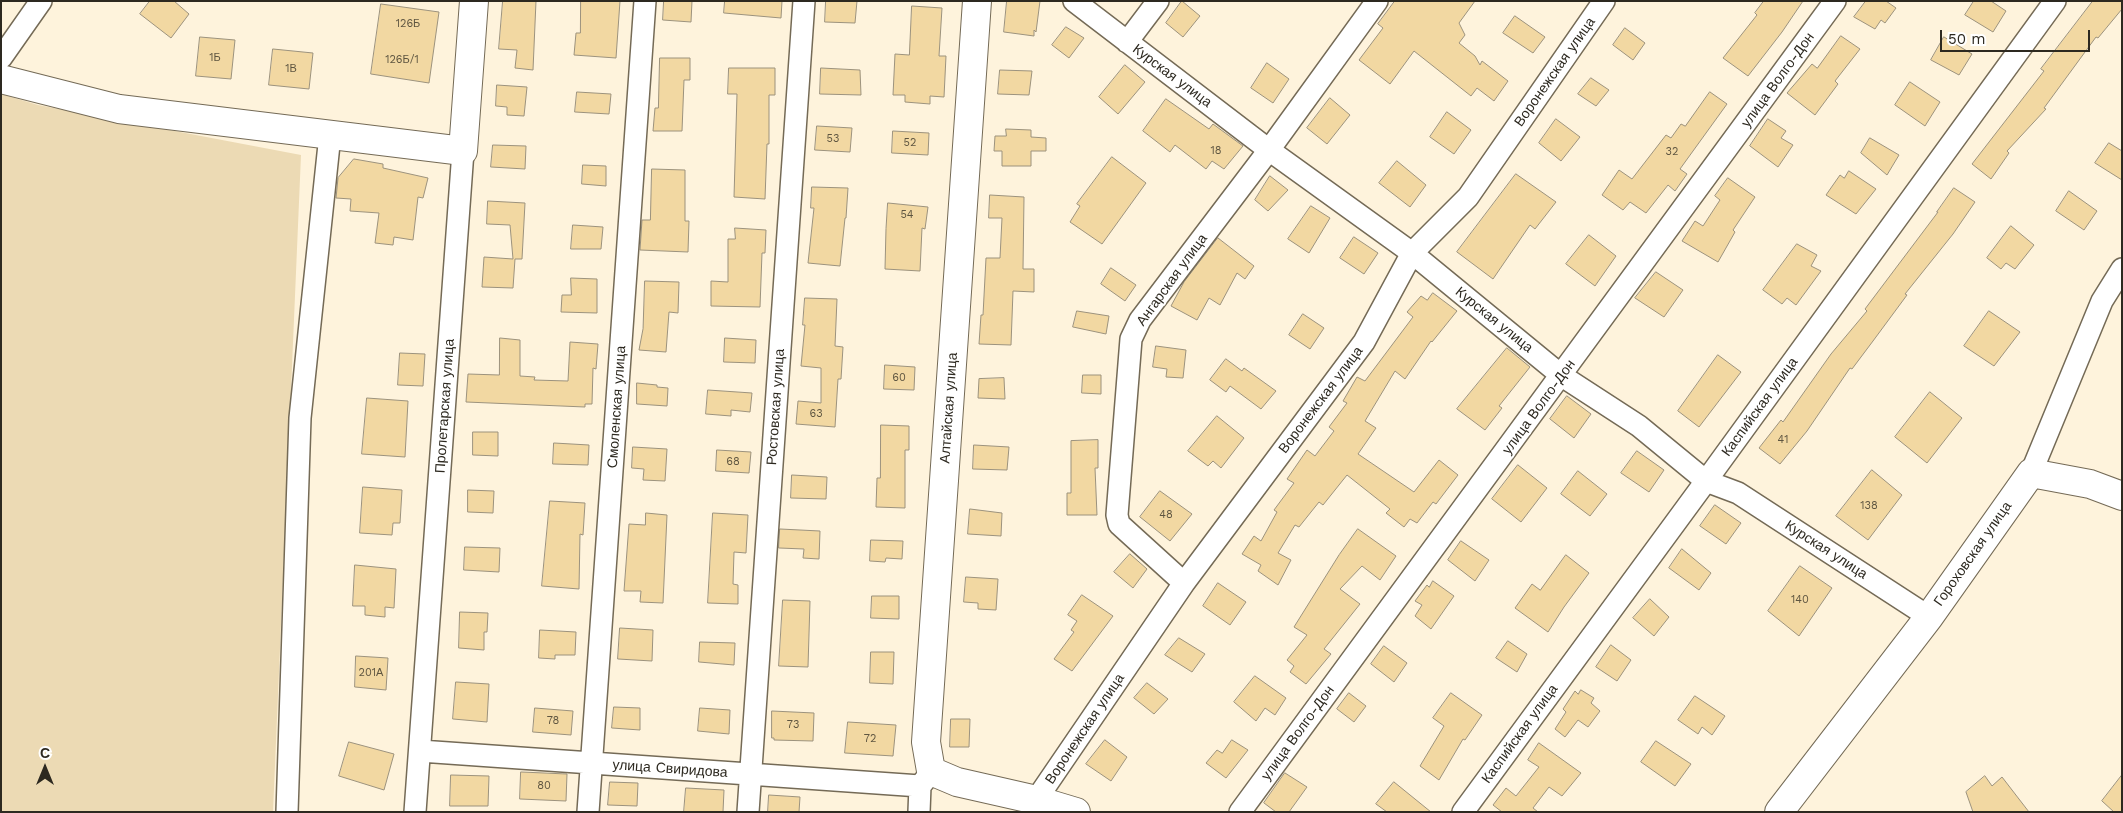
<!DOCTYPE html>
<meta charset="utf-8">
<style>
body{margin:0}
#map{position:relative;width:2123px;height:813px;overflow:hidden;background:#fef3dc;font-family:"Work Sans",sans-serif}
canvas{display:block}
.frame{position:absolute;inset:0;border:2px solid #2d2920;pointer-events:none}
.north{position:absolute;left:20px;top:743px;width:50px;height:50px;-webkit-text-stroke:4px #fff;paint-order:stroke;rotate:0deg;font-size:14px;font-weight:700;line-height:20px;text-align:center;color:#2d2920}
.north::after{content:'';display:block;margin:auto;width:18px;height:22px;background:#2d2920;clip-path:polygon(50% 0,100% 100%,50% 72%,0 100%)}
.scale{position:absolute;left:1940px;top:30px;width:150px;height:22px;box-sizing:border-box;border:2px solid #2d2920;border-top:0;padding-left:6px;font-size:15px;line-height:18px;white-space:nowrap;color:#2d2920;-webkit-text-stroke:4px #fff;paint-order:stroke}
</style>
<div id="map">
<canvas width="2123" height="813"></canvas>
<div class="frame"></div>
<div class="north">С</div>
<div class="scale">50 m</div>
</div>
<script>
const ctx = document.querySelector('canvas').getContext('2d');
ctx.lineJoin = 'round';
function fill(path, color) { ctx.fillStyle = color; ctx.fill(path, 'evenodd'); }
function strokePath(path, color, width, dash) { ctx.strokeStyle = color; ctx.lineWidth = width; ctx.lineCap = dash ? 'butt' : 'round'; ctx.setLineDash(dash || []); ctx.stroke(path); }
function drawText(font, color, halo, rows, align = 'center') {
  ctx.font = font + ' "Work Sans",sans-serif'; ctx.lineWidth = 4; ctx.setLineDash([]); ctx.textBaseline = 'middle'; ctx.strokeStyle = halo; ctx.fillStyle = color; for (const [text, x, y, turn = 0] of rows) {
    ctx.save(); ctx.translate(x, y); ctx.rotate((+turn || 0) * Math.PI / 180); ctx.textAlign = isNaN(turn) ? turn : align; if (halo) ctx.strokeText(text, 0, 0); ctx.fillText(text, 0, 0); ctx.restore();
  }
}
fill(new Path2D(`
 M1 94 38 105 301 155 273 812H1Z`), '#ecdab4');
const building = new Path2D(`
 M150 1H174L189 14 171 38 140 14Z
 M503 1H536L533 70 515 68 517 50 499 49Z
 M581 1H620L616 58 574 55 576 33H580Z
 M664 1H692L691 22 663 20Z
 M725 1H782L781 18 724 13Z
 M826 1H857L855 23 825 22Z
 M1007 1H1040L1036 32 1034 30V36L1004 32Z
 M1182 1 1200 16 1183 37 1166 23Z
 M1395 1H1475L1459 23 1465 35 1459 43 1475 56 1480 65 1482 61 1508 81 1494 101 1477 88 1471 96 1414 51 1390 84 1359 60 1383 28 1378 24Z
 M1764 1H1803L1782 32 1748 76 1723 58 1757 15 1755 13Z
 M1866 1H1886L1896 8 1885 23 1881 20 1875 29 1854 17Z
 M1974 1H1991L2006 11 1993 32 1965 15Z
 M2093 1H2122V9L2098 38 2096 37 2044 108 2046 109 2007 151 2009 153 1991 179 1972 164 2044 71 2041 69Z
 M381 4 439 12 429 83 371 74Z
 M912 6 942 8 939 56H946L944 97 930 96V104L905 102V95H893L895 54 909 55Z
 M1515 16 1545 37 1533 53 1503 33Z
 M1066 27 1084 38 1069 58 1052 45Z
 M1625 28 1645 43 1633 60 1613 45Z
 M1841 36 1860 49 1835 81 1838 84 1815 115 1787 93 1812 64 1817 68Z
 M200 37 235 40 231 79 196 76Z
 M1944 37 1972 54 1959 75 1931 60Z
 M273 49 313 53 309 89 269 85Z
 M660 58H690V80H684L682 131H653L655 108H658Z
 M1267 63 1289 79 1273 103 1251 88Z
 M1125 65 1145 82 1118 114 1099 97Z
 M729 68H775V95H769V144H767L765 199 734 197 737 94H728Z
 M821 68 860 70 861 95 820 94Z
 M1000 70 1032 71 1029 95 998 94Z
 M1591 78 1609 90 1596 106 1578 94Z
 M1910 82 1940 102 1925 126 1895 105Z
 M497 85 527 87 524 116 507 115V107L496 106Z
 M577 92 611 94 609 114 575 112Z
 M1710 92 1727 104 1680 169 1687 174 1675 191 1668 185 1646 213 1630 202 1623 210 1602 195 1619 170 1632 179 1666 135 1671 138 1681 124 1685 126Z
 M1330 98 1350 115 1327 144 1307 128Z
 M1166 99 1209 129 1213 124 1243 146 1224 169 1212 161 1206 169 1175 145 1170 152 1143 131Z
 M1447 112 1471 130 1454 154 1430 137Z
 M1556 119 1580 137 1561 161 1539 143Z
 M1768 119 1786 131 1781 138 1793 145 1778 167 1750 146Z
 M817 126 852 128 850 152 815 150Z
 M1006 129 1031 130V137L1046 138V151H1031V166H1002V151H994L995 136H1006Z
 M893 131 929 133 928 155 892 153Z
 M1870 138 1899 155 1887 175 1861 153Z
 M2109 143 2122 151V180L2095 163Z
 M493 145 526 146 525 169 491 167Z
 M1112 157 1146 183 1102 244 1070 222 1080 206 1077 204Z
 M354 159 383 164V168L428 178 423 198 418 197 413 240 394 237 393 245 375 243 379 213 350 211 351 199 336 198 338 178Z
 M1397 161 1426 185 1410 207 1379 183Z
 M583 165 606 166V186L582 184Z
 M652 169 685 170V221H689L688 252 640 250 642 220H650Z
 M1849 171 1876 189 1856 214 1826 195 1840 175 1844 178Z
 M1516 174 1556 202 1535 229 1530 225 1493 279 1457 252Z
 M1270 176 1288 190 1268 211 1255 200Z
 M1728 178 1755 197 1733 230 1735 232 1718 262 1682 241 1695 221 1703 226 1720 200 1715 196Z
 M812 187 848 188 846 218H845L840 266 808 263 814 208H811Z
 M1954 188 1975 202 1953 234 1905 294 1907 295 1873 341 1852 369 1850 368 1807 431 1780 464 1759 448 1781 420 1783 422 1831 354 1867 311 1865 309 1938 212H1937Z
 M2069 191 2097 211 2084 230 2056 211Z
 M990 195 1024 197 1023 269H1034V292L1013 291 1011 345 979 344 981 315H983L986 258H1000L1002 218H989Z
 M488 201 525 203 522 259H515L513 288 482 287 484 257 513 259 510 225 487 224Z
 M888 203 928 207 925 229 922 228 920 271 885 269 886 229Z
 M1311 206 1330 218 1309 253 1288 239Z
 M573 225 603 227 601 249H571Z
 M2011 226 2034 245 2015 269 2006 263 2001 269 1987 258Z
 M735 228 766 230 765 253H762L760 307 711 306V281L728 282V239H735Z
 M1589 235 1616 256 1595 286 1566 264Z
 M1354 237 1378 253 1364 274 1340 258Z
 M1218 238 1254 266 1245 279 1237 273 1220 305 1209 298 1197 320 1171 306 1184 282Z
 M1797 244 1817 255 1811 266 1821 271 1796 305 1787 298 1782 304 1763 290Z
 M1111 268 1136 285 1125 301 1101 284Z
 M1656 272 1683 290 1664 317 1635 298Z
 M571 278 597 279V313L561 312 562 295H571Z
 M645 281 679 282 678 313 669 312 666 352 639 350 643 329Z
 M1433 293 1457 311 1432 342 1431 341 1405 379 1395 371 1365 421 1376 428 1358 454 1414 492 1439 460 1458 475 1436 504 1433 502 1417 523 1410 519 1404 527 1386 513 1390 509 1347 475 1323 505 1319 502 1299 527 1295 525 1278 553 1291 560 1278 585 1258 571 1261 565 1242 554 1254 536 1261 541 1277 512 1274 510 1294 483 1287 479 1307 450 1315 456 1334 431 1329 427 1347 403 1343 401 1357 377 1365 381 1413 317 1407 312 1421 296 1427 300Z
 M805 298 837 299 835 346 843 347 841 379H838L835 427 796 424 798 401 821 403V368L801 366 805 325H803Z
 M1077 311 1109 316 1106 334 1073 327Z
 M1989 311 2020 332 1994 366 1964 346Z
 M1303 314 1324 328 1310 349 1289 335Z
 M500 338 520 340V376L535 377 534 380 568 381 570 342 598 344 596 369 593 368 592 404H585V407L466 402 468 374 499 375Z
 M725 338 756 340 755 363 724 362Z
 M1156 346 1186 350 1183 378 1166 377 1167 369 1153 367Z
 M1507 348 1530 367 1499 406 1502 408 1485 430 1457 409Z
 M400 353 425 354 423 386 398 385Z
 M1718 355 1741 372 1699 427 1678 411Z
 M1226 359 1242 371 1244 368 1276 391 1261 409 1230 386 1226 392 1210 380Z
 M885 365 915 367 914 390 884 389Z
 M1083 375H1101V394L1082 393Z
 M1004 378 1005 399 978 398 979 379Z
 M637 383 657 385V387L668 388 667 406 637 404Z
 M708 390 752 393 750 412 731 410V416L706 414Z
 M1930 392 1962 418 1927 463 1895 437Z
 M1567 396 1591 414 1574 438 1550 419Z
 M367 398 408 401 405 457 362 454Z
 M1217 416 1244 438 1221 468 1213 461 1208 466 1188 451Z
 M881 425 909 426V450H905V508L876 507 877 478H880Z
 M473 432H498V456L473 455Z
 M1098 440V468H1095L1097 515H1067V493H1071V441Z
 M554 443 589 445 588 465 553 464Z
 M974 445 1009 447 1007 470 973 469Z
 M633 447 667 449 665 481 643 480 644 469 632 468Z
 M717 450 751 452 749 473 716 471Z
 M1637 451 1664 470 1649 492 1621 473Z
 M1518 465 1547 488 1521 522 1492 499Z
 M1872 470 1902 495 1868 540 1836 516Z
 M1578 471 1607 494 1590 516 1561 494Z
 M792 475 827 477 826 499 791 498Z
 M363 487 402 490 400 523H393L392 535 360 533Z
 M468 490 494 491 493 513 468 512Z
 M1160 491 1192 514 1170 541 1140 517Z
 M550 501 585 503 583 535 580 534 579 589 542 586Z
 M1715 505 1741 523 1726 544 1700 526Z
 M970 509 1002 513 1001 536 968 534Z
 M646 513 667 515 663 603 640 602 641 591H624L629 524 645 525Z
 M713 513 748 515 746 553 734 552 733 584 738 585V604L708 603Z
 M780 529 820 531 819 559 803 558 804 549 779 548Z
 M1358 529 1396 556 1380 580 1362 566 1340 589 1360 604 1324 649 1331 654 1306 684 1290 672 1294 666 1287 660 1307 635 1294 627 1339 555Z
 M871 540 903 541 902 559 886 558 885 562 870 561Z
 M1461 541 1489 560 1475 581 1448 560Z
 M465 547 500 548 499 572 464 570Z
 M1682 549 1711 573 1699 590 1669 568Z
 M1130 554 1147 569 1133 588 1114 572Z
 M1566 555 1589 573 1564 607 1548 632 1515 608 1532 584 1540 590Z
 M355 565 396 569 394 608 385 607V617L365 615V606H353Z
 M1800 566 1832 588 1799 636 1768 611Z
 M966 577 998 579 996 610 978 609V603L964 602Z
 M1433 581 1454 596 1431 629 1415 616 1422 605 1415 601 1427 585 1429 587Z
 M1218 583 1246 602 1230 625 1203 606Z
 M1082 595 1113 616 1072 671 1054 659 1074 632 1071 630 1077 621 1068 615Z
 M872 596H899V619L871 618Z
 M1650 599 1669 617 1654 636 1633 618Z
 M783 600 810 601 808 667 779 666Z
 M460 612 488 613 487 632H484V650L459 648Z
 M620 628 653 630 652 661 618 659Z
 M540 630 576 632 575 655H555V659L539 658Z
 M1179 638 1205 654 1192 672 1165 655Z
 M1508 641 1527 654 1517 672 1496 658Z
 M700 642 735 643 734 665 699 662Z
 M1611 645 1631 660 1617 681 1596 667Z
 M1384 646 1407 663 1394 682 1371 664Z
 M871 652H894L893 684 870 683Z
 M356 656 388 658 386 690 355 687Z
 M1255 676 1286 698 1275 715 1265 708 1256 721 1234 702Z
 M456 682 489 684 487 722 453 719Z
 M1147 683 1168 699 1154 714 1134 698Z
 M1581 690 1594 698 1591 703 1600 711 1588 727 1578 720 1565 737 1555 729 1566 712 1563 709 1575 691 1578 694Z
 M1349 693 1366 706 1354 722 1337 709Z
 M1451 693 1482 715 1465 740 1463 739 1439 780 1420 766 1444 726 1433 718Z
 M1695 696 1725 716 1712 735 1702 727 1698 734 1678 720Z
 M614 707 640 708V730L612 728Z
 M535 708 573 711 571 735 533 732Z
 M700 708 730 710 729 734 698 731Z
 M772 711 814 713 813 741 774 740V738H772Z
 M951 719H970L969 747H950Z
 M848 722 896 725 893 756 845 753Z
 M1105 740 1127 757 1111 781 1086 764Z
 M1232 740 1248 750 1226 778 1206 763 1217 750 1222 753Z
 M1656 741 1691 764 1675 786 1641 762Z
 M349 742 394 754 384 790 339 776Z
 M1539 743 1581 773 1562 796 1549 787 1533 808 1538 812H1502L1493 805 1506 788 1516 796 1539 767 1528 760Z
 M521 772 567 774 566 801 520 799Z
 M1285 773 1307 787 1289 812H1276L1264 803Z
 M451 775 489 776 488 806H450Z
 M2122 775V812H2114L2102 801Z
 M1985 776 1992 786 2002 777 2029 812H1973L1966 792Z
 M610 782 638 783 637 806 608 805Z
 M1394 782 1431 812H1387L1376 804Z
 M686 788 724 790 723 812H684Z
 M769 795 800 797 799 812H768Z`);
fill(building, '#f2d8a2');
strokePath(building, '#9c927d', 1);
const street = new Path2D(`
 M1074 1 1269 150 1412 253 1562 376 1639 426 1706 481 1738 493 1929 617
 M1127 42 1158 1
 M1 58 41 1
 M2031 473 2102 301 2122 269
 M1184 583 1119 524 1117 515 1131 339 1140 320 1269 150 1377 1
 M420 751 920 786
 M1036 800 1184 583 1364 342 1412 253 1468 197 1604 1
 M287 812 300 418 330 135
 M415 812 463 151
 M588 812 645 1
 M748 812 804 1
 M919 812 920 786 929 775
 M1240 812 1835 1
 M1463 812 1706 481 2055 1`);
const secondary = new Path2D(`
 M977 1 926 742 931 771 957 782 1036 800 1076 812
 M1 79 119 109 463 151 474 1
 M1779 812 1929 617 2031 473 2090 484 2122 496`);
strokePath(street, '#746a56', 24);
strokePath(secondary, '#746a56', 30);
strokePath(street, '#fff', 21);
strokePath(secondary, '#fff', 28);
drawText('11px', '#5e5540', null, [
 ["126Б",408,24],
 ["1Б",215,58],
 ["126Б/1",402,60],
 ["1В",291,69],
 ["53",833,139],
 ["52",910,143],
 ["18",1216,151],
 ["32",1672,152],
 ["54",907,215],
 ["60",899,378],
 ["63",816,414],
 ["41",1783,440],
 ["68",733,462],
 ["138",1869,506],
 ["48",1166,515],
 ["140",1800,600],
 ["201А",371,673],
 ["78",553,721],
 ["73",793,725],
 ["72",870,739],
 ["80",544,786]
]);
drawText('14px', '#2d2920', '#fff', [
 ["Воронежская улица",1555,72,-55],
 ["Курская улица",1172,76,37],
 ["улица Волго-Дон",1778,80,-54],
 ["Ангарская улица",1172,280,-54],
 ["Курская улица",1494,320,39],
 ["Воронежская улица",1321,400,-53],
 ["Пролетарская улица",445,406,-86],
 ["Смоленская улица",617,407,-86],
 ["Ростовская улица",776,407,-86],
 ["улица Волго-Дон",1539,407,-54],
 ["Каспийская улица",1760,407,-54],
 ["Алтайская улица",949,408,-86],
 ["Курская улица",1826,550,33],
 ["Гороховская улица",1973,554,-55],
 ["Воронежская улица",1085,729,-56],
 ["улица Волго-Дон",1298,733,-54],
 ["Каспийская улица",1520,734,-54],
 ["улица Свиридова",670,769,4]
]);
</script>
